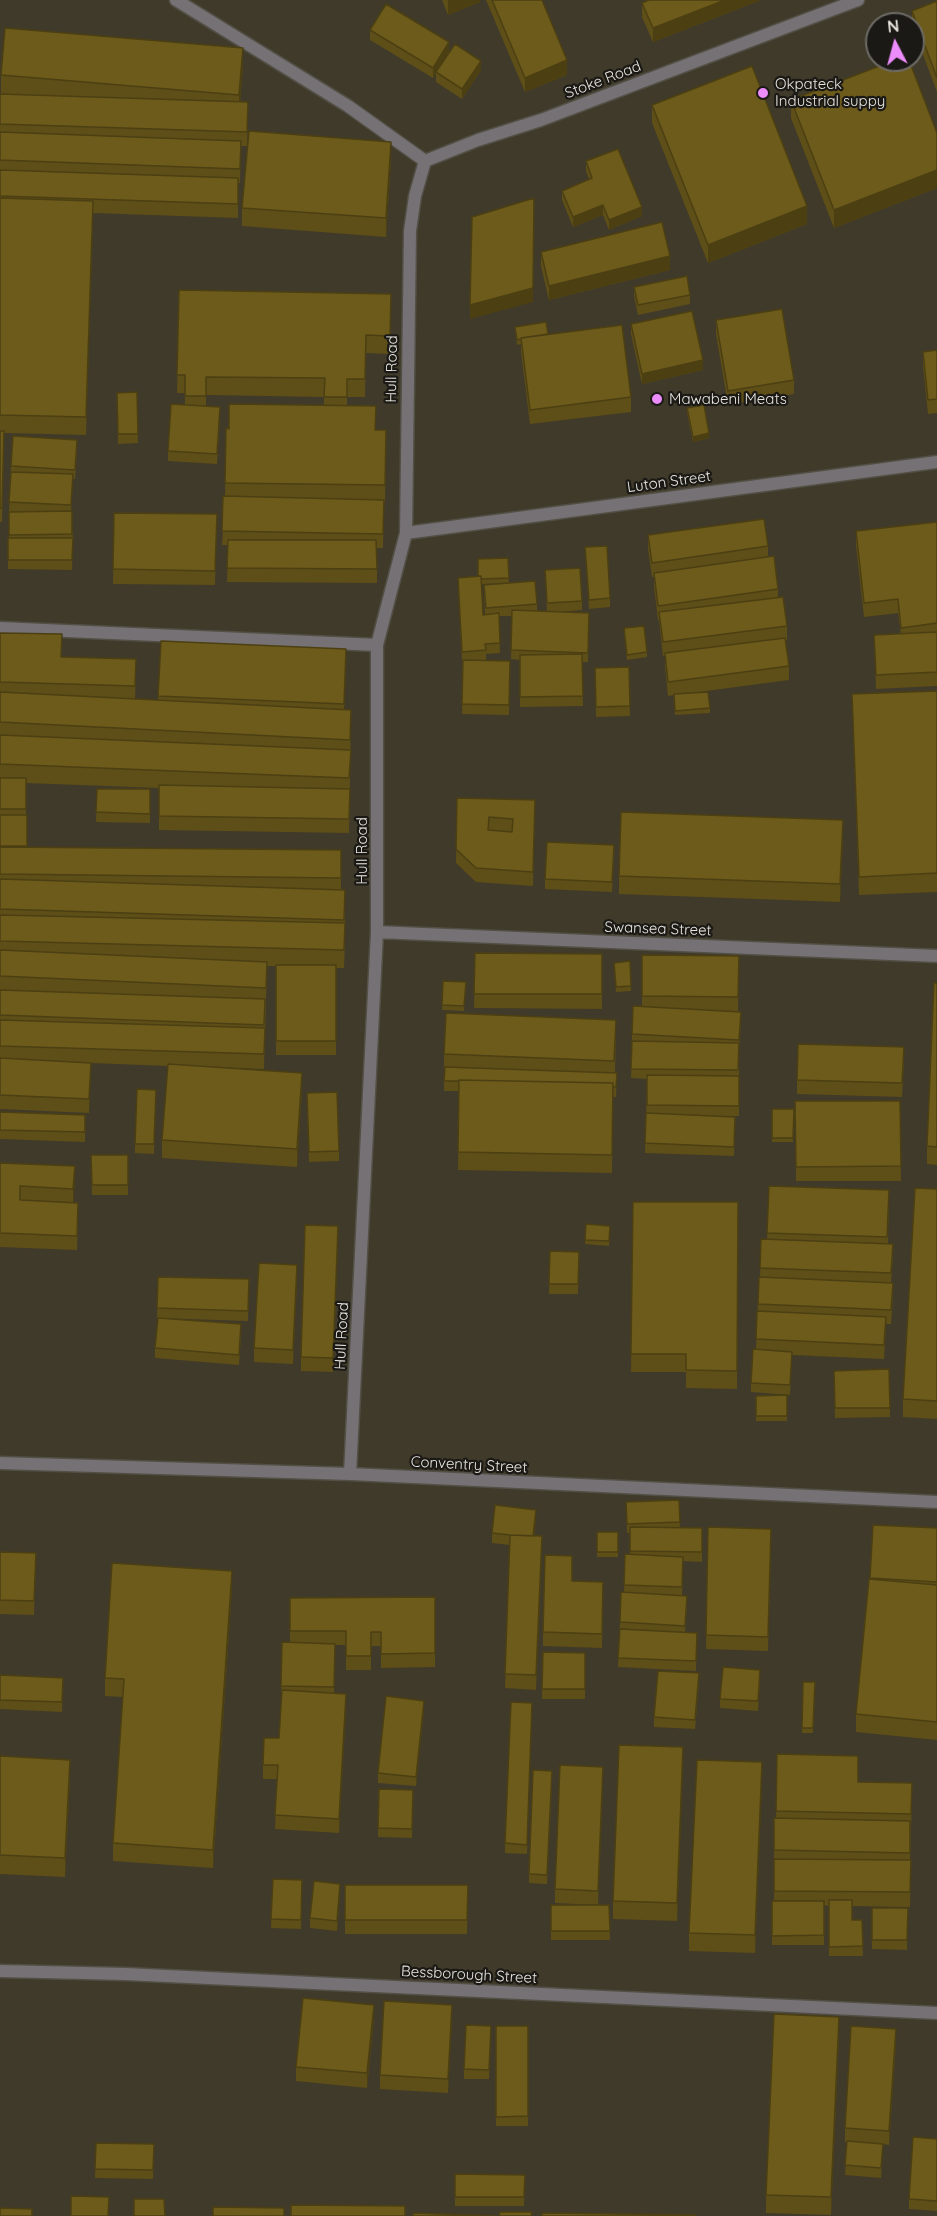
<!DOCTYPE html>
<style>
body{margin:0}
#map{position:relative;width:937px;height:2216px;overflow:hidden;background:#353228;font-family:Quicksand,sans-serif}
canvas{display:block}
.north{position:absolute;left:865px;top:12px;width:60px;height:60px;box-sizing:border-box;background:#1b1915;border:2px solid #6d6b66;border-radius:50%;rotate:354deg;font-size:16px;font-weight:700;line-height:24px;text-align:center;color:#e8e6df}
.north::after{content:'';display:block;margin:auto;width:21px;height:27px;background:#ec8cfb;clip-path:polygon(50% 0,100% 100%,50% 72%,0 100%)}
</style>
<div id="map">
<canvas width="937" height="2216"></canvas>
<div class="north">N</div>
</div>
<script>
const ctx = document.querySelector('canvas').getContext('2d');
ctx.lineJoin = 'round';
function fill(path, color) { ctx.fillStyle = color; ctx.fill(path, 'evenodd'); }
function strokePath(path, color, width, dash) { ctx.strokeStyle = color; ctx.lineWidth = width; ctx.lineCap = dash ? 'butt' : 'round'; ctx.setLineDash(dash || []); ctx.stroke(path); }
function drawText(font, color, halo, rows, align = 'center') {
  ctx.font = font + ' Quicksand,sans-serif'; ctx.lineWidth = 4.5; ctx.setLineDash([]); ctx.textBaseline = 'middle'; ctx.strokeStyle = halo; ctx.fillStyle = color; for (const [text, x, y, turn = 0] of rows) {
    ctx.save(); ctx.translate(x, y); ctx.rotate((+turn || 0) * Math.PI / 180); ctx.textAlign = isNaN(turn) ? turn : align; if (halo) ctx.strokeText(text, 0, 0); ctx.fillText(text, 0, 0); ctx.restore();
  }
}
fill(new Path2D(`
 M0 0H937V2216H0ZM877 24H913V60H877Z`), '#403a2a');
const minor = new Path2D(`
 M176 0 348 106 425 161
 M406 533 937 462
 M0 628 377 645
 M377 932 937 956
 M0 1463 350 1474 937 1502
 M350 1474 377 932V645L406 533 410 231 415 196 425 161 478 140 541 120 858 0
 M0 1971 125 1974 937 2013`);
strokePath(minor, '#524f45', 15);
strokePath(minor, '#757175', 12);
fill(new Path2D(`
 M442 0H480V2L448 15Z
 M486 0H542L567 75 525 92Z
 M649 0H761L653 42 642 17V3Z
 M937 1V92L913 28V24H912V11Z
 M370 30 449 51 443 61 481 70 462 99 436 82V73L433 78 370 40Z
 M243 66 240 102 248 116 247 146H241L240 183H238V218L93 213 86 435 4 433 2 522H0V94L13 95 1 94V75Z
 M791 100 937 133V188L834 228 791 118Z
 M652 105 807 224 708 263 652 123Z
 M391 160 386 237 242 226V208Z
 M586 161 642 216 609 230 603 215 573 227 562 200V191L589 179 586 171Z
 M541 252 670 270 549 300 541 266Z
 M634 287 690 295V304L638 315 634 296Z
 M179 290 391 312 390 354 366 353 365 397H347V406L376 430H386L385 503H384L383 548H377V583L227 582 228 545H222L225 496 226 428 229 429 324 405V397L206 395V406L220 417 217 464 168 461V451L185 405V393H177Z
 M716 320 794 380V394L728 405 716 334Z
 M631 324 703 370 642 384 631 334Z
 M515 327 548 334 631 397V412L530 424 521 352V344L517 345Z
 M937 350V413L928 414 923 366V352Z
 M137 392 138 443 118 444 117 393Z
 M687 408 709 438 693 442 687 413Z
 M77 450 75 479H73L71 511 73 538 72 570 8 569V538H9V512L11 466Z
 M114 513 217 514 215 585 113 584Z
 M937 522V686L876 689 874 635 901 634 898 613 864 617 856 546V531Z
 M648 535 768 546V557L778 589V597L787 626V640L785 641 789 666V680L691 693 710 708V713L675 715 674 695 668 696 665 667V656H663L659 620H658L654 587V577H652L648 549Z
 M585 547 610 598V607L589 609Z
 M508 558 509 583 481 584 483 615 485 614 484 585 537 604V611L547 612 545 570 582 601V610L560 612 589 613 588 662H582L583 706 520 707V660L511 659 512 616H499L500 653 486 654V660L473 661H510L509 715 462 714 463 661H462L458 578 478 576Z
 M0 633 62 657 136 673 135 699 158 700 161 641 346 667 344 710 351 728 349 833 159 830V788L26 783V815H27V847L341 850V890L345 908V942L344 968H336V1055H276V966H267L264 1069 213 1067 302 1091 297 1167 162 1158V1140L168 1066 91 1063 89 1113 0 1109Z
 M624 633 647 652V657L627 660Z
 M629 667 630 716 596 717 595 668Z
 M937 691V892L859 895 852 694Z
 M97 789H150V823L96 822Z
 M457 798 535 800 533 886 476 882 456 863Z
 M843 838 840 902 619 894V876Z
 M614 855 612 892 545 889V879Z
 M475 953 602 954V1009L474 1008Z
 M642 955 739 956 738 1011H725L741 1022 739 1049V1116H701L735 1117 734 1156 645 1153 647 1079 631 1078 632 1034 642 1006Z
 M630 961 631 991 616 992 614 968Z
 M443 981 466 982 464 1011 442 1010Z
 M937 983V1165L927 1164V1146Z
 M616 1034 615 1073H617L616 1097H613L612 1173 458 1170 459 1091H444V1054Z
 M904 1061 902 1097 797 1094V1080Z
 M156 1090 154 1154 135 1153V1144Z
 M307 1093 339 1151V1161L309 1162Z
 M795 1101H900L901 1181H796Z
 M772 1109H794L793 1142H772Z
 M0 1112 85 1115V1142L0 1139Z
 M91 1155H128V1195H92Z
 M0 1163 75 1181 73 1203 78 1217 77 1250 0 1247Z
 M769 1186 889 1190 888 1244 893 1258 891 1283 893 1297 891 1324H886L884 1359 792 1355 790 1395 751 1392V1383L756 1349 759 1277H760L761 1239H767Z
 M937 1189V1419L903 1417V1399Z
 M633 1202H738L737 1389 686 1388V1372H631Z
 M586 1224 610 1226 609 1246 585 1244Z
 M338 1240 333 1372 301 1371V1357Z
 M550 1251 579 1252 578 1294H549Z
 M158 1277 249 1279 248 1321 157 1318Z
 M297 1279 293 1364 254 1362V1348Z
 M241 1334 239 1365 155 1358V1348Z
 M889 1369 890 1417 835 1418 834 1371Z
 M787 1395V1421H756V1396Z
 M679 1500 680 1528H702V1562L683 1561 682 1596 687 1606 685 1632 697 1633 696 1671 618 1667 620 1622 624 1592 625 1554H630V1533H627L626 1502Z
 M536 1519 534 1536 542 1550 536 1690 505 1688 510 1545 492 1543V1533Z
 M708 1527 771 1543 768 1651 706 1649Z
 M937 1528V1740L856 1732V1714L870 1579Z
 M597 1532H618V1557H597Z
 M0 1552 36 1553 34 1615 0 1614Z
 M232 1589 213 1868 113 1861V1843L123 1697 105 1696V1678Z
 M603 1596 602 1648 543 1646V1632Z
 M435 1597V1667L381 1668V1646H371V1670H346V1645H335L334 1693 346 1708 339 1833 275 1829 277 1779H263V1765L279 1738 282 1696 281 1686 290 1643V1598Z
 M543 1652 585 1653V1699H542Z
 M0 1675 63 1688 62 1712 0 1709Z
 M760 1679 758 1711 720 1708V1699Z
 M803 1682H815L813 1733H802Z
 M699 1683 695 1729 654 1727V1717Z
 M532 1703 527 1854 505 1853V1843Z
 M424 1710 416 1786 378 1783V1773Z
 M777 1754 858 1782 912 1797 910 1860H911L910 1907 852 1906V1920H862L863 1956H829V1906L824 1905V1945H772V1901H774V1850L776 1818Z
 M0 1756 70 1778 65 1877 0 1874Z
 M683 1765 677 1921 613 1919V1901Z
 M552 1780 547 1884 529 1883V1874Z
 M603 1781 598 1905 555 1903V1889Z
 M762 1781 755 1953 689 1951V1933Z
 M379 1789 413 1790 412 1838 378 1837Z
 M273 1879 302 1880 301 1929 271 1928Z
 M345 1885H468L467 1934H345Z
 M340 1893 337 1931 310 1928V1918Z
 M551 1905H609L610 1940H551Z
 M872 1908H908L907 1950 872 1949Z
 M374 2019 367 2088 296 2081V2067Z
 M452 2019 448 2093 380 2089V2075Z
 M496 2026H528V2126H496Z
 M839 2035 831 2215 766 2213V2195Z
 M491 2036 489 2079H464V2069Z
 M896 2043 889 2145 883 2144 881 2178 845 2175 847 2142H845V2128Z
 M937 2139V2211L909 2209V2199Z
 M96 2143 154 2144 153 2179 95 2178Z
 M455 2174 525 2175 524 2206H455Z`), '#5e4e17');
fill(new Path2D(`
 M448 0H480V2L448 15Z
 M725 0H761L653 42V28Z
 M449 42V51L433 78V68Z
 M243 48V66L239 114V95Z
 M567 60V75L525 92V78Z
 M481 61V70L462 99V89Z
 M391 142V160L386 237V218Z
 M937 170V188L834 228V210Z
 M534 198 533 302 470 319V305Z
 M93 201V219L86 435V417Z
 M603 205V215L573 227V217Z
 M807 206V224L708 263V245Z
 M642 207V216L609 230V220Z
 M670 256V270L549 300V286Z
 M703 360V370L642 384V374Z
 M709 433V438L693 442V437Z
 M346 649V667L344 722V704Z
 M351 710V728L350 758V740Z
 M843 820V838L840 902V884Z
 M91 1063V1077L89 1113V1099Z
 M302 1073V1091L297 1167V1149Z
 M75 1166V1181L73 1203V1189Z
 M338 1226V1240L333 1372V1358Z
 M297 1265V1279L293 1364V1350Z
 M536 1510V1519L533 1548V1538Z
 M542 1536V1550L536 1690V1675Z
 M232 1571V1589L213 1868V1850Z
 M346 1694V1708L339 1833V1819Z
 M424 1701V1710L416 1786V1777Z
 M683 1747V1765L677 1921V1903Z
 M70 1760V1778L65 1877V1858Z
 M762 1762V1781L755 1953V1935Z
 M603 1767V1781L598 1905V1891Z
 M340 1884V1893L337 1931V1921Z
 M374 2005V2019L367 2088V2073Z
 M452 2005V2019L448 2093V2079Z
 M839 2017V2035L831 2215V2197Z
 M896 2029V2043L889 2145V2131Z`), '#4c4013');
const building = new Path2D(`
 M492 0H542L567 60 525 78Z
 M649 0H725L653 28 642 3Z
 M937 1V78L912 11Z
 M386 4 449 42 433 68 370 30Z
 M5 28 243 48 239 95 1 75Z
 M455 44 481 61 462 89 436 72Z
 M895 60H909L937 133V170L834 210 791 100Z
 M752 66 807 206 708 245 652 105Z
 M0 94 248 102 247 132 0 124Z
 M249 131 391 142 386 218 242 208Z
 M0 132 241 141 240 169 0 160Z
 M618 149 642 207 609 220 603 205 573 217 562 191 592 178 586 161Z
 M0 170 238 178V204L0 196Z
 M0 198 93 201 86 417 0 415Z
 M534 198 533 288 470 305 472 217Z
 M662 222 670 256 549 286 541 252Z
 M687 276 690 295 638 305 634 287Z
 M179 290 391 294 390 336 366 335 365 379H347V397H324L325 378 206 377V396H185V375H177Z
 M782 309 794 380 728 391 716 320Z
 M692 311 703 360 642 374 631 324Z
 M546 322 548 334 521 338V339L517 340 515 327Z
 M622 325 631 397 530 410 521 338Z
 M937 350V399L928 400 923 352Z
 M137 392 138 434H118L117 393Z
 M171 404 220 407 217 454 168 451Z
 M229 404 376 406 375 430H386L385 485 225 483 226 428 229 429Z
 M704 405 709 433 693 437 687 408Z
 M0 431H4L2 508H0Z
 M13 436 77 440 75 470 11 466Z
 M11 472 73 474 71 505 9 502Z
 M223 496 384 500 383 534 222 531Z
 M72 511V534L9 535V512Z
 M114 513 217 514 215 571 113 569Z
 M764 519 768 546 652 563 648 535Z
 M937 522V623L901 628 898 599 864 603 856 531Z
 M8 538H73L72 560H8Z
 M228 540H376L377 569 227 568Z
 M607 546 610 598 589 600 585 547Z
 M774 556 778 589 658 606 654 573Z
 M508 558 509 578 481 579V576H478V559Z
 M580 568 582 601 547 603 545 570Z
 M481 576 483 615 499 613 500 643 485 644 486 650 462 652 458 578Z
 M535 581 537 604 486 608 484 585Z
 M783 597 787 626 663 642 659 612Z
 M512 610 589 613 588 653 511 650Z
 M644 626 647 652 627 655 624 628Z
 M937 632V672L876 675 874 635Z
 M0 633 62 634 61 657 136 659 135 686 0 682Z
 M785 638 789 666 668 682 665 653Z
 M161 641 346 649 344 704 158 696Z
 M582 654 583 696 520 697V655Z
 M463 660 510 661 509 705 462 704Z
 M629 667 630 706 596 707 595 668Z
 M937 691V873L859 877 852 694Z
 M0 692 351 710 350 740 0 722Z
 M708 692 710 708 675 711 674 694Z
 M0 735 351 750 349 778 0 764Z
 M0 778H26V809H0Z
 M159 785 350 789 349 819 159 816Z
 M97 789H150V814L96 812Z
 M457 798 535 800 533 872 476 868 456 849ZM489 817 513 819 512 832 488 830Z
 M621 812 843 820 840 884 619 876Z
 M0 815H27V846H0Z
 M547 842 614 845 612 882 545 879Z
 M0 847 341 850V878L0 874Z
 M0 879 345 890 344 920 0 909Z
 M0 915 345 923 344 950 0 941Z
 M0 950 267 962 266 988 0 976Z
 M475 953 602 954V994H474Z
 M642 955 739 956 738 997 642 996Z
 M630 961 631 986 616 987 614 963Z
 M276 965H336V1041H276Z
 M443 981 466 982 464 1006 442 1005Z
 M934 983H937V1147L927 1146Z
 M0 990 265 999 264 1025 0 1015Z
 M633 1006 741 1012 739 1040 632 1034Z
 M446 1013 616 1020 614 1061 444 1054Z
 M0 1020 265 1028 264 1054 0 1046Z
 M632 1041 739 1043 738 1070 631 1069Z
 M798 1044 904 1047 902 1083 797 1080Z
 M0 1058 91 1063 89 1099 0 1095Z
 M168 1064 302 1073 297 1149 162 1140Z
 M445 1067 617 1073 616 1087H613V1083L459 1080V1081H444Z
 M647 1075 739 1076V1106L647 1105Z
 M459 1080 613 1083 612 1155 458 1152Z
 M137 1089 156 1090 154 1144H135Z
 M337 1092 339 1151 309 1152 307 1093Z
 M795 1101H900L901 1166 796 1167Z
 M772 1109H794L793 1138H772Z
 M0 1112 85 1115V1132L0 1130Z
 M646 1113 735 1117 734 1147 645 1143Z
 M91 1155H128V1185H92Z
 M0 1163 75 1166 73 1189 20 1186V1200L78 1203 77 1236 0 1233Z
 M769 1186 889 1190 887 1237 767 1233Z
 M915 1188 937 1189V1401L903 1399Z
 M633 1202H738L737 1371 686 1370V1354H631Z
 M586 1224 610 1226 609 1241 585 1240Z
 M305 1225 338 1226 333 1358 301 1357Z
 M761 1239 893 1244 891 1273 760 1268Z
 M550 1251 579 1252 578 1284H549Z
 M259 1263 297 1265 293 1350 254 1348Z
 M158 1277 249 1279 248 1311 157 1308Z
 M759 1277 893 1283 891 1310 758 1304Z
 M757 1311 886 1317 884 1345 756 1339Z
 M158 1318 241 1324 239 1355 155 1348Z
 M753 1349 792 1352 790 1385 751 1383Z
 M889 1369 890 1408H835L834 1371Z
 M787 1395V1416H756V1396Z
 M679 1500 680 1522 627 1524 626 1502Z
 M495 1505 536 1510 533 1536 510 1535 492 1533Z
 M873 1525 937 1528V1582L870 1578Z
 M630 1527 702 1528V1552L630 1551Z
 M708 1527 771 1529 768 1637 706 1635Z
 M597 1532H618V1552H597Z
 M510 1535 542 1536 536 1675 505 1674Z
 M0 1552 36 1553 34 1601 0 1600Z
 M625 1554 683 1557 682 1587 624 1585Z
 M545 1555 572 1556V1581L603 1582 602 1634 543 1632Z
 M112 1563 232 1571 213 1850 113 1843 124 1679 105 1678Z
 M869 1579 937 1585V1722L856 1714Z
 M621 1592 687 1596 685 1626 620 1622Z
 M435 1597V1653L381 1654V1632H371V1656H346V1631H290V1598Z
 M620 1629 697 1633 696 1661 618 1658Z
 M282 1642 335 1644 334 1687 281 1686Z
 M543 1652 585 1653V1689H542Z
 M723 1667 760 1670 758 1701 720 1699Z
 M658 1671 699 1673 695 1720 654 1717Z
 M0 1675 63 1678 62 1702 0 1700Z
 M803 1682H815L813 1728H802Z
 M282 1690 346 1694 339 1819 275 1815 278 1765H263L264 1738H279Z
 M386 1696 424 1701 416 1777 378 1773Z
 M511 1702 532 1703 527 1845 505 1843Z
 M619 1745 683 1747 677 1903 613 1901Z
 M777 1754 858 1756V1782L912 1783 911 1814 776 1811Z
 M0 1756 70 1760 65 1858 0 1855Z
 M697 1760 762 1762 755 1935 689 1933Z
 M560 1765 603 1767 598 1891 555 1889Z
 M533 1770 552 1771 547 1875 529 1874Z
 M379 1789 413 1790 412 1829 378 1828Z
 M774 1818 910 1821V1853L774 1850Z
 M774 1859 911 1860 910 1892 774 1891Z
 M273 1879 302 1880 301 1920 271 1919Z
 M314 1881 340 1884 337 1921 310 1918Z
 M345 1885H468L467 1920H345Z
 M829 1900H852V1920H862L863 1946 829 1947Z
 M772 1901H824V1935L772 1936Z
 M551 1905H609L610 1931H551Z
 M872 1908H908L907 1940H872Z
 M303 1998 374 2005 367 2073 296 2067Z
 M384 2001 452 2005 448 2079 380 2075Z
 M774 2014 839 2017 831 2197 766 2195Z
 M466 2025 491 2026 489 2070 464 2069Z
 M496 2026H528V2116L496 2117Z
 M851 2026 896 2029 889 2131 845 2128Z
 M913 2137 937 2139V2201L909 2199Z
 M847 2141 883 2144 881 2168 845 2165Z
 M96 2143 154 2144 153 2170 95 2169Z
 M455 2174 525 2175 524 2197H455Z
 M71 2196 109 2197 108 2216H71Z
 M134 2199H164L165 2216H134Z
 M291 2205 405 2206V2216H291Z
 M213 2207 284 2208V2216H213Z
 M0 2208 32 2209V2216H0Z
 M500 2212H532L531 2216H499Z
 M413 2213 495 2216H413Z
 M542 2213 695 2215V2216H542Z`);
fill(building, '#6d5b1b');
strokePath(building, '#4c4013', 1.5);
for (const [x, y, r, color] of [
 [763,93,6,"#ec8cfb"],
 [657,399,6,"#ec8cfb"]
]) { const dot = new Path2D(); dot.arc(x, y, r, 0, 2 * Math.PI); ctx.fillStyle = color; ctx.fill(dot); strokePath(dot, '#1b1915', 2); }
drawText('15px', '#e8e6df', '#1b1915', [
 ["Stoke Road",603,80,-21],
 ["Hull Road",392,369,-89],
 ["Luton Street",669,482,-8],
 ["Hull Road",362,851,-90],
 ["Swansea Street",658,929,2],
 ["Hull Road",342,1336,-87],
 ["Conventry Street",469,1465,3],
 ["Bessborough Street",469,1975,3]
]);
drawText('15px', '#e8e6df', '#1b1915', [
 ["Okpateck",775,84],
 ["Industrial suppy",775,101],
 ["Mawabeni Meats",669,399]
], 'left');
</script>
